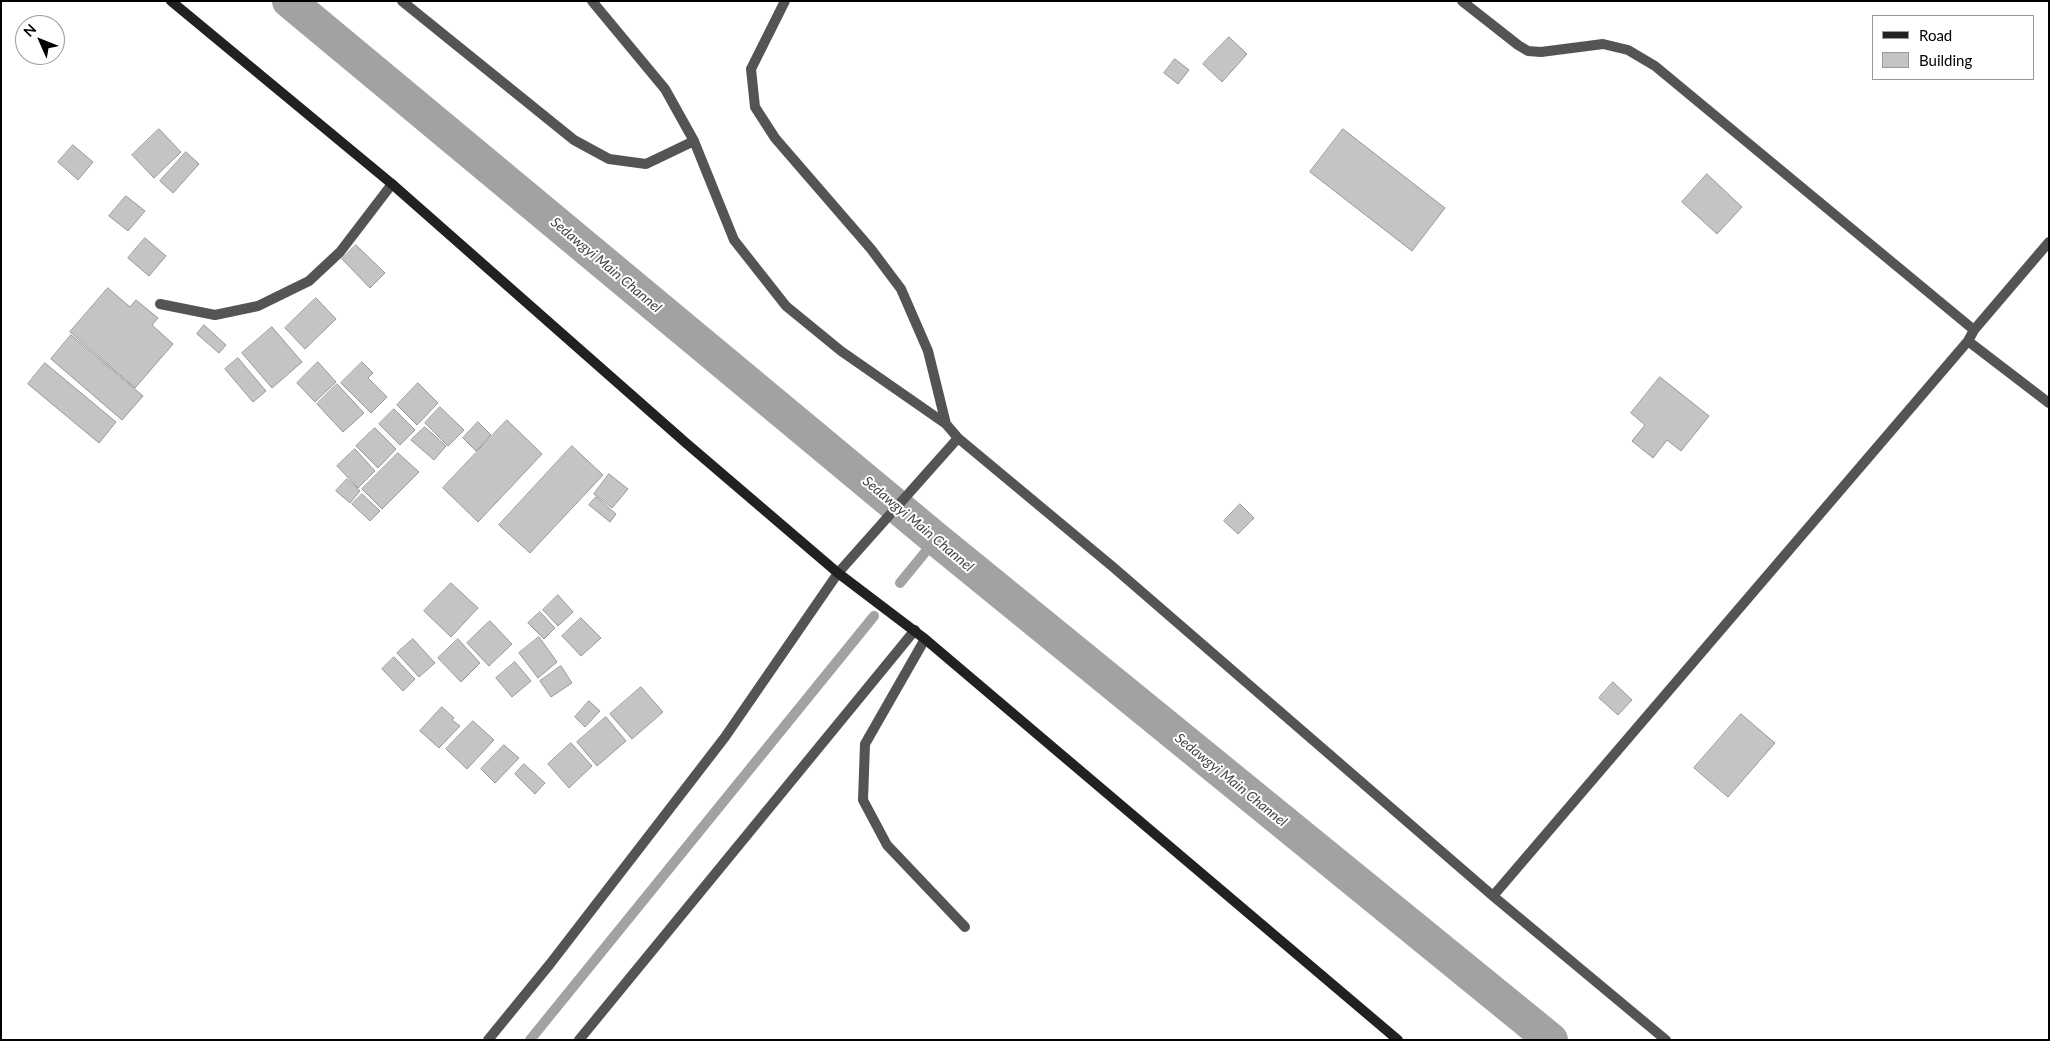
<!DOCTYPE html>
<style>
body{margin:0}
#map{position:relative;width:2050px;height:1041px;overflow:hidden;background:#fff;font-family:Lato,sans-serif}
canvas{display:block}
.frame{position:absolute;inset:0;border:2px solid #000;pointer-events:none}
.legend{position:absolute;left:1872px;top:15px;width:162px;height:65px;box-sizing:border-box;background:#fff;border:1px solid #999;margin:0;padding:6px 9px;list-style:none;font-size:15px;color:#000}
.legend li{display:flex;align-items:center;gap:10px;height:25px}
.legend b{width:25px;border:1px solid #999}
.north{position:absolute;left:15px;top:15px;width:50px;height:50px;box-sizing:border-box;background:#fff;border:1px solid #999;border-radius:50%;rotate:314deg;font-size:14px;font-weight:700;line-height:20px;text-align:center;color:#000}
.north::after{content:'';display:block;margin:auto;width:18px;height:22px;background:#000;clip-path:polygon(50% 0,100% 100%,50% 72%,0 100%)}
</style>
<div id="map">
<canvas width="2050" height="1041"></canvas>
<div class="frame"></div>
<ul class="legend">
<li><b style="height:6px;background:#212121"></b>Road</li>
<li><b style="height:14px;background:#c4c4c4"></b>Building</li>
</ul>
<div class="north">N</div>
</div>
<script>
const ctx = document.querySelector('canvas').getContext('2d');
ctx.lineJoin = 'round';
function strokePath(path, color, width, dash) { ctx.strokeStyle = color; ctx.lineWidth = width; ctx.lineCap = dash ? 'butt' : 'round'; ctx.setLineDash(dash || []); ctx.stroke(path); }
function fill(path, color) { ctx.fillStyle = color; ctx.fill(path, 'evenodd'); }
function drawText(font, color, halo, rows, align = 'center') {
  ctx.font = font + ' Lato,sans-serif'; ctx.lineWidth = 4; ctx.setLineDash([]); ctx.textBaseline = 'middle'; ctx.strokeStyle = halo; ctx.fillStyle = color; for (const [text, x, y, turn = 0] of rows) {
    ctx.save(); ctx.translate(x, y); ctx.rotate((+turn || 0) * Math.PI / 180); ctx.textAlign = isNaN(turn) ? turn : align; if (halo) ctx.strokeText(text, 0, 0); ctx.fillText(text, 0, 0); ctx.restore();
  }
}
strokePath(new Path2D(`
 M900 583 936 539
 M530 1040 874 616`), '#a2a2a2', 10);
strokePath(new Path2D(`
 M289 1 936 539 1551 1040`), '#a2a2a2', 34);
const building = new Path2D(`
 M1229 37 1247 54 1222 82 1203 64Z
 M1175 59 1189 70 1178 84 1164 73Z
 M159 129 181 152 154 178 132 155Z
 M1343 129 1445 208 1412 251 1310 172Z
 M73 145 93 162 78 180 58 162Z
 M186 152 199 164 173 193 160 181Z
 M1707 174 1742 207 1717 234 1682 202Z
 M126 196 145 211 128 231 109 216Z
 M145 238 166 256 149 276 128 258Z
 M356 245 385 273 370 288 342 259Z
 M108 288 130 307 136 300 158 318 152 325 173 344 135 388 70 332Z
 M316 298 336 319 305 349 285 328Z
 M204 325 226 345 219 353 197 334Z
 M272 327 302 362 272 388 242 353Z
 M71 335 143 396 122 420 51 359Z
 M238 358 266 391 253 402 225 369Z
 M318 362 336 382 315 402 297 383Z
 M362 362 373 373 368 378 387 397 371 413 341 383Z
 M45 363 116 422 99 443 28 384Z
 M1660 377 1709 416 1681 451 1667 440 1653 458 1632 441 1645 425 1631 413Z
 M418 383 438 403 417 425 397 405Z
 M337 384 364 413 343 432 317 404Z
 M440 407 464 430 448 446 425 423Z
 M394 409 415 430 400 445 379 424Z
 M507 420 542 454 478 522 443 488Z
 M478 422 491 435 476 451 463 438Z
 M425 427 446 446 434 460 411 440Z
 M375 428 396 449 378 468 356 446Z
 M572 446 603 475 530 553 499 525Z
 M355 449 375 471 358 488 337 466Z
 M398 453 419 472 382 509 362 489Z
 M609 474 628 489 612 508 594 494Z
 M347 479 360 491 350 503 336 491Z
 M362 494 380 511 370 521 352 504Z
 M596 497 616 514 610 522 589 505Z
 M1240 504 1254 518 1238 534 1224 521Z
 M451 583 478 608 451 637 424 611Z
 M558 595 573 612 558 626 543 610Z
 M540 612 555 628 544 639 528 623Z
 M581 618 601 638 581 656 562 636Z
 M490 621 512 644 489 666 467 643Z
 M539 637 557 662 538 678 519 653Z
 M413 639 435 663 419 677 397 653Z
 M458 639 480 663 461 682 438 658Z
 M394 657 415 679 403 691 382 669Z
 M515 662 531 681 512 697 496 678Z
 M561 666 572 683 551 697 540 681Z
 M1613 682 1632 700 1618 715 1599 698Z
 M641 687 663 712 632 739 610 714Z
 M589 701 600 711 585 727 575 717Z
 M442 707 454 718 452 720 460 726 439 748 420 731Z
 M1741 714 1775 743 1728 797 1694 768Z
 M606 717 626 741 597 766 577 742Z
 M473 721 494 740 467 769 446 749Z
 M571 743 592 766 569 788 548 764Z
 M504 745 519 758 495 783 481 769Z
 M524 764 545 783 535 794 515 774Z`);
fill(building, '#c4c4c4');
strokePath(building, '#989898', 1);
strokePath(new Path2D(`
 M160 304 215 315 258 306 309 281 340 252 392 184
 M925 639 865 744 863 800 887 845 965 927`), '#545454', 10);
strokePath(new Path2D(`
 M402 1 574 140 609 159 646 164 694 141 734 240 786 306 841 351 946 424 958 438
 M592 1 665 89 694 141
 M785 1 751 69 755 107 775 138 871 249 901 289 928 351 946 424
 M1462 1 1518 45 1528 51 1541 52 1603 44 1628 50 1655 66 1974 330
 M1968 341 2049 403
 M1493 896 1968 341 1974 330 2049 242
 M488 1040 550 964 725 737 838 573 958 438 1113 567 1493 896 1666 1040
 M579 1040 915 630`), '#545454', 10);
strokePath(new Path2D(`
 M171 1 392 184 686 443 838 573 925 639 1398 1040`), '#212121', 10);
drawText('italic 14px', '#434343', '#fff', [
 ["Sedawgyi Main Channel",606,265,40],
 ["Sedawgyi Main Channel",918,524,40],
 ["Sedawgyi Main Channel",1231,780,39]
]);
</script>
